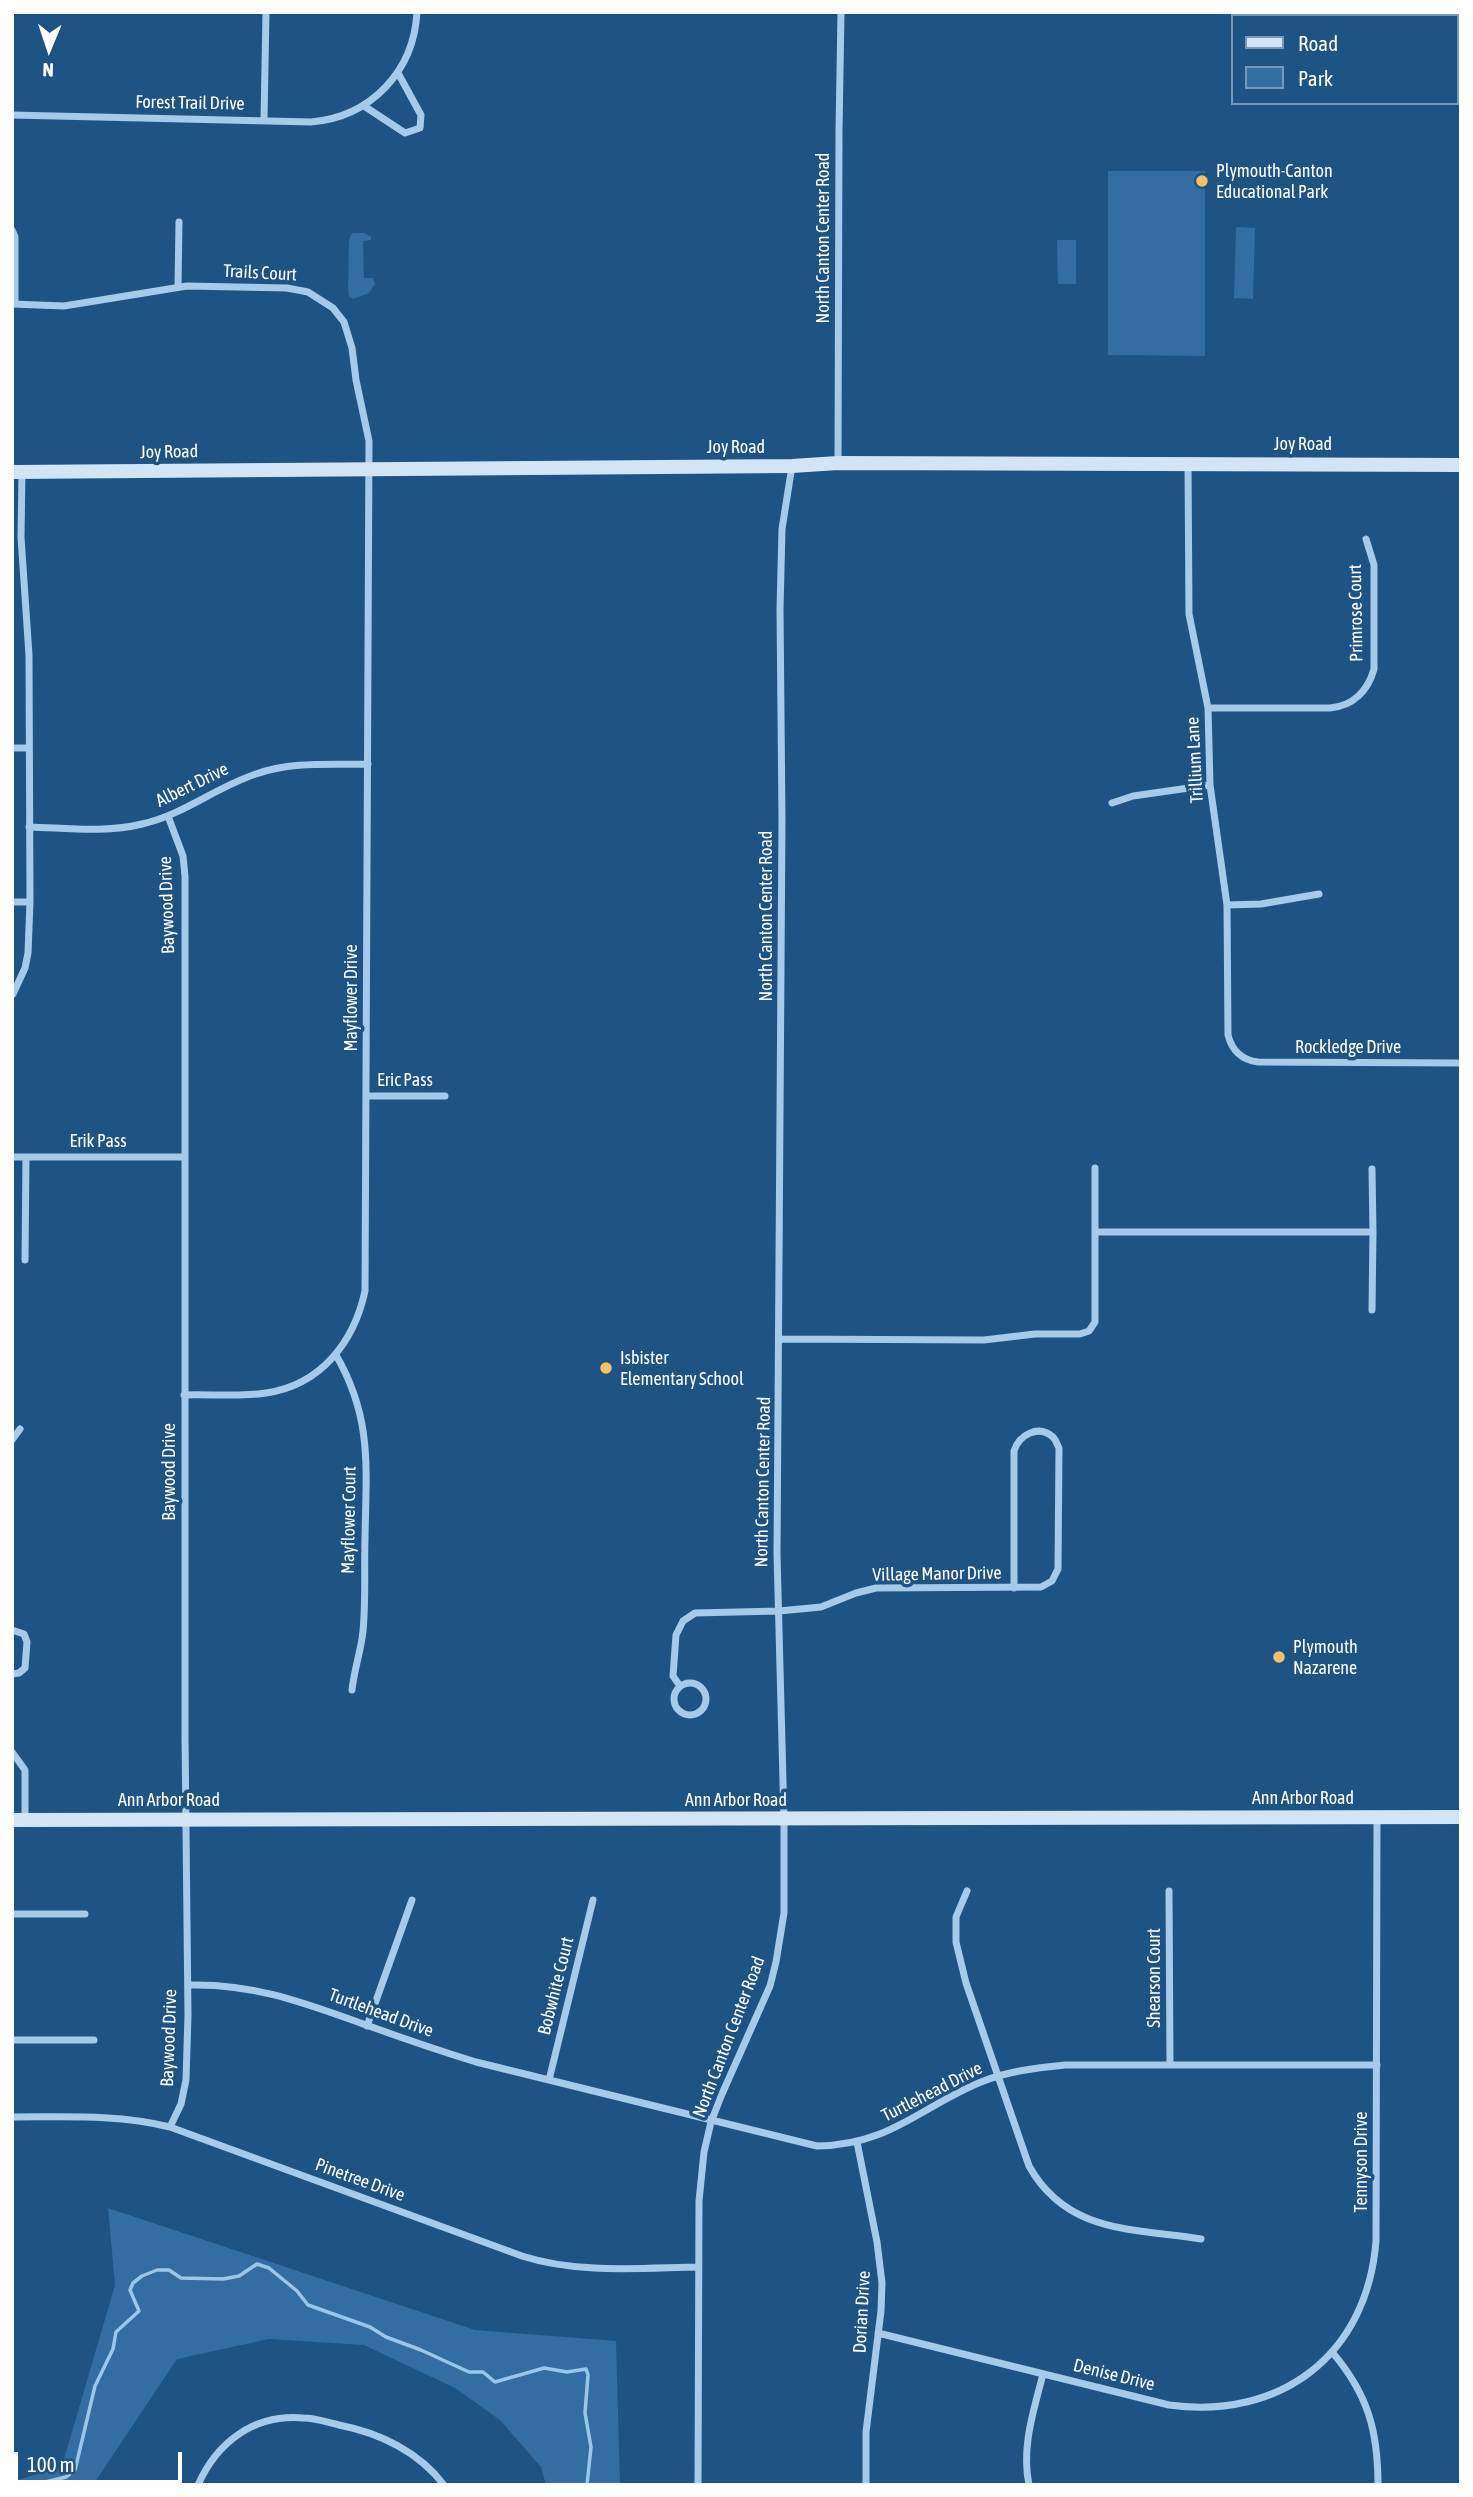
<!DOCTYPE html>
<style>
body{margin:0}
#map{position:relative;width:1473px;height:2497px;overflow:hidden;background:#1f5383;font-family:"Asap Condensed",sans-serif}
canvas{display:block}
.frame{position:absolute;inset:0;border:14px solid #fff;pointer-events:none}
.legend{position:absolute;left:1231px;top:14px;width:228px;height:91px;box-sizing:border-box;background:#1f5383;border:2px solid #7998b5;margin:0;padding:9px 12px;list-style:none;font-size:21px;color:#fff}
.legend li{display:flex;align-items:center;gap:14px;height:35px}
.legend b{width:35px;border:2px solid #7998b5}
.north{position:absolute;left:14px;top:14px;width:70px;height:70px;-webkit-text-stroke:5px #1f5383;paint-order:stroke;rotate:182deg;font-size:19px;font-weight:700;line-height:28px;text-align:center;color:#fff}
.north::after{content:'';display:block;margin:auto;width:24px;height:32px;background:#fff;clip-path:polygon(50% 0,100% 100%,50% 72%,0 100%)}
.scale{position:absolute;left:14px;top:2452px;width:168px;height:32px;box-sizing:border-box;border:4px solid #fff;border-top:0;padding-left:9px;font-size:21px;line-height:24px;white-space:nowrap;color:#fff;-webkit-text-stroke:5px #1f5383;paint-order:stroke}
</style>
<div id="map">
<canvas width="1473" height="2497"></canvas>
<div class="frame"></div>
<ul class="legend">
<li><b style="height:9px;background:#d1e5f7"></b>Road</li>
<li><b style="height:19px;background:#336da1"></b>Park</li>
</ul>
<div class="north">N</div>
<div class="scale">100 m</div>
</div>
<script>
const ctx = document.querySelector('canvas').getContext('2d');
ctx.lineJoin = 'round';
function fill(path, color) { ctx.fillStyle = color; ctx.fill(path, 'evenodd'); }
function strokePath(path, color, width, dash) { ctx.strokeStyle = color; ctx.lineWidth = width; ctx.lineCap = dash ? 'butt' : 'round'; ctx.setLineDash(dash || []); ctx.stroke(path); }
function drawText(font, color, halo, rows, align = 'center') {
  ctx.font = font + ' "Asap Condensed",sans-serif'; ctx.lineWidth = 7; ctx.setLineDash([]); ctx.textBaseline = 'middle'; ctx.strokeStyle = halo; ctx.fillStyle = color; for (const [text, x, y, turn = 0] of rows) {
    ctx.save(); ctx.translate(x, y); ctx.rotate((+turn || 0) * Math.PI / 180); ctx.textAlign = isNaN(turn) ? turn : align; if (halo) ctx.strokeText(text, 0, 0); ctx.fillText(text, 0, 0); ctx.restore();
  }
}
fill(new Path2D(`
 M1108 171H1205V356L1108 355Z
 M1236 227 1255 228 1253 299 1234 298Z
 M352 233H365L371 237V240L363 241 364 278H373L375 284 369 293 353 299 349 296 348 291 349 240Z
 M1057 240H1076V284H1058Z
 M108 2208 475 2330 616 2341 620 2485H546L541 2467 500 2420 455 2388 364 2345 269 2339 177 2359 93 2485H12V2482L62 2466 115 2285Z`), '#336da1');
strokePath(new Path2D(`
 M33 2485 66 2477 75 2470 95 2386 113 2349 116 2332 139 2311 130 2290 133 2283 142 2276 157 2270H169L181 2278 223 2279 239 2276 257 2264 269 2268 297 2291 308 2305 370 2327 386 2337 421 2350 469 2372H483L495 2382 544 2368 567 2372 586 2369 588 2375 585 2413 591 2447 587 2485`), '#9ac6ea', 3.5);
strokePath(new Path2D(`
 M364 106 405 133 420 128 421 115 398 73
 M12 115 311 122C371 117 414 71 417 12
 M264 120 266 12
 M12 230 15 237V304
 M178 287 179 222
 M12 304 64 306 187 286 287 288 308 292 333 308 344 322 352 348 356 380 369 441 365 1291C354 1342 321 1385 266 1393 240 1397 211 1394 184 1395
 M838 463 839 131 841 12
 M1188 463 1189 614 1208 708 1210 785 1227 905 1228 1035C1232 1051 1242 1060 1258 1062L1461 1063
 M1208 708H1330C1353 706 1368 691 1374 669V565L1366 539
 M12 748H29
 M1112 803 1133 796 1210 785
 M168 816 183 856 185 876V1736L188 2015 186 2080 181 2104 170 2127
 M29 827C67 828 106 833 142 824 183 815 216 787 256 774 292 761 331 765 368 764
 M12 902H30
 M1227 905 1261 904 1319 894
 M13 994 25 968 28 953 30 902 29 655 21 537 22 472
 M366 1096H445
 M12 1157H184
 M1372 1169 1373 1232
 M1095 1232V1168
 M25 1260 26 1157
 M780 1339 984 1340 1035 1334H1080L1089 1331 1095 1322V1232H1373L1372 1310
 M336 1355C373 1419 366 1469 365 1539 364 1569 366 1601 363 1631 361 1651 354 1670 352 1690
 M12 1440 20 1429
 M12 1630 24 1634 27 1642 25 1668 19 1673 12 1674
 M674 1699a16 16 0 1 1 32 0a16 16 0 1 1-32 0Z
 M680 1686 673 1676 676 1635 683 1621 695 1613 779 1611 821 1607 856 1593 876 1588 1041 1587 1052 1581 1058 1569 1059 1448C1057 1444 1056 1440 1053 1437 1038 1424 1019 1435 1014 1451V1588
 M12 1752 25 1770V1820
 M967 1891 956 1917V1942L966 1983 1029 2166C1067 2234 1133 2228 1201 2239
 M1169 1891 1170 2065
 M12 1914H85
 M188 1985C255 1983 307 2004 369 2026 405 2039 440 2051 476 2062L817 2146C890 2145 920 2107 981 2082 1008 2071 1036 2068 1065 2065H1377
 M367 2026 412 1900
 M12 2040H94
 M549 2080 593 1900
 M12 2117C66 2117 118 2114 170 2127L522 2256C578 2274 640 2268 698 2267
 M857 2142 877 2242 882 2283 881 2311 866 2432V2485
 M878 2333 1169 2405C1281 2420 1367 2355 1376 2241L1377 1817
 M1332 2352C1368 2394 1378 2431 1378 2485
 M198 2485C217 2442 254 2414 303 2418 315 2418 327 2422 339 2425 380 2433 419 2452 444 2485
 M698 2485 699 2201 704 2152 711 2122 722 2094 770 1986 776 1962 784 1913V1819L777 1554 782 820 780 609 782 529 792 466
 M1029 2485C1021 2447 1034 2410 1043 2374`), '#a6cae9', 7);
strokePath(new Path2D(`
 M12 472 792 466 838 463 1461 465
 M12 1820 1461 1817`), '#d1e5f7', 14);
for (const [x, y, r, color] of [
 [1202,181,7,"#f7c166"],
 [606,1368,7,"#f7c166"],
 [1279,1657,7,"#f7c166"]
]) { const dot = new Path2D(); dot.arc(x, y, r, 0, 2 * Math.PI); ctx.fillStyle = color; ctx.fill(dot); strokePath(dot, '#1f5383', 2.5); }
drawText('18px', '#fff', '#1f5383', [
 ["Forest Trail Drive",190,103,1],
 ["North Canton Center Road",823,238,-90],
 ["Trails Court",260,273,3],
 ["Joy Road",1303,444],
 ["Joy Road",736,447],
 ["Joy Road",169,452,-1],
 ["Primrose Court",1356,613,-91],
 ["Trillium Lane",1195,760,-93],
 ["Albert Drive",192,785,-26],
 ["Baywood Drive",167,905,-92],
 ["North Canton Center Road",766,916,-90],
 ["Mayflower Drive",351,998,-90],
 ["Rockledge Drive",1348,1047],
 ["Eric Pass",405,1080],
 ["Erik Pass",98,1141],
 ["Baywood Drive",169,1472,-90],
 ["North Canton Center Road",763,1482,-89],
 ["Mayflower Court",349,1520,-89],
 ["Village Manor Drive",937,1574,-1],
 ["Ann Arbor Road",1303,1798],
 ["Ann Arbor Road",169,1800],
 ["Ann Arbor Road",736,1800],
 ["Shearson Court",1154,1978,-90],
 ["Bobwhite Court",556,1986,-76],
 ["Turtlehead Drive",381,2013,20],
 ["North Canton Center Road",729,2037,-69],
 ["Baywood Drive",169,2038,-88],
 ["Turtlehead Drive",932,2092,-27],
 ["Tennyson Drive",1361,2162,-90],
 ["Pinetree Drive",360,2180,20],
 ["Dorian Drive",862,2312,-87],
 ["Denise Drive",1114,2375,14]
]);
drawText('18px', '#fff', '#1f5383', [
 ["Plymouth-Canton",1216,171],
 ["Educational Park",1216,192],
 ["Isbister",620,1358],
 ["Elementary School",620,1379],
 ["Plymouth",1293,1647],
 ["Nazarene",1293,1668]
], 'left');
</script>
